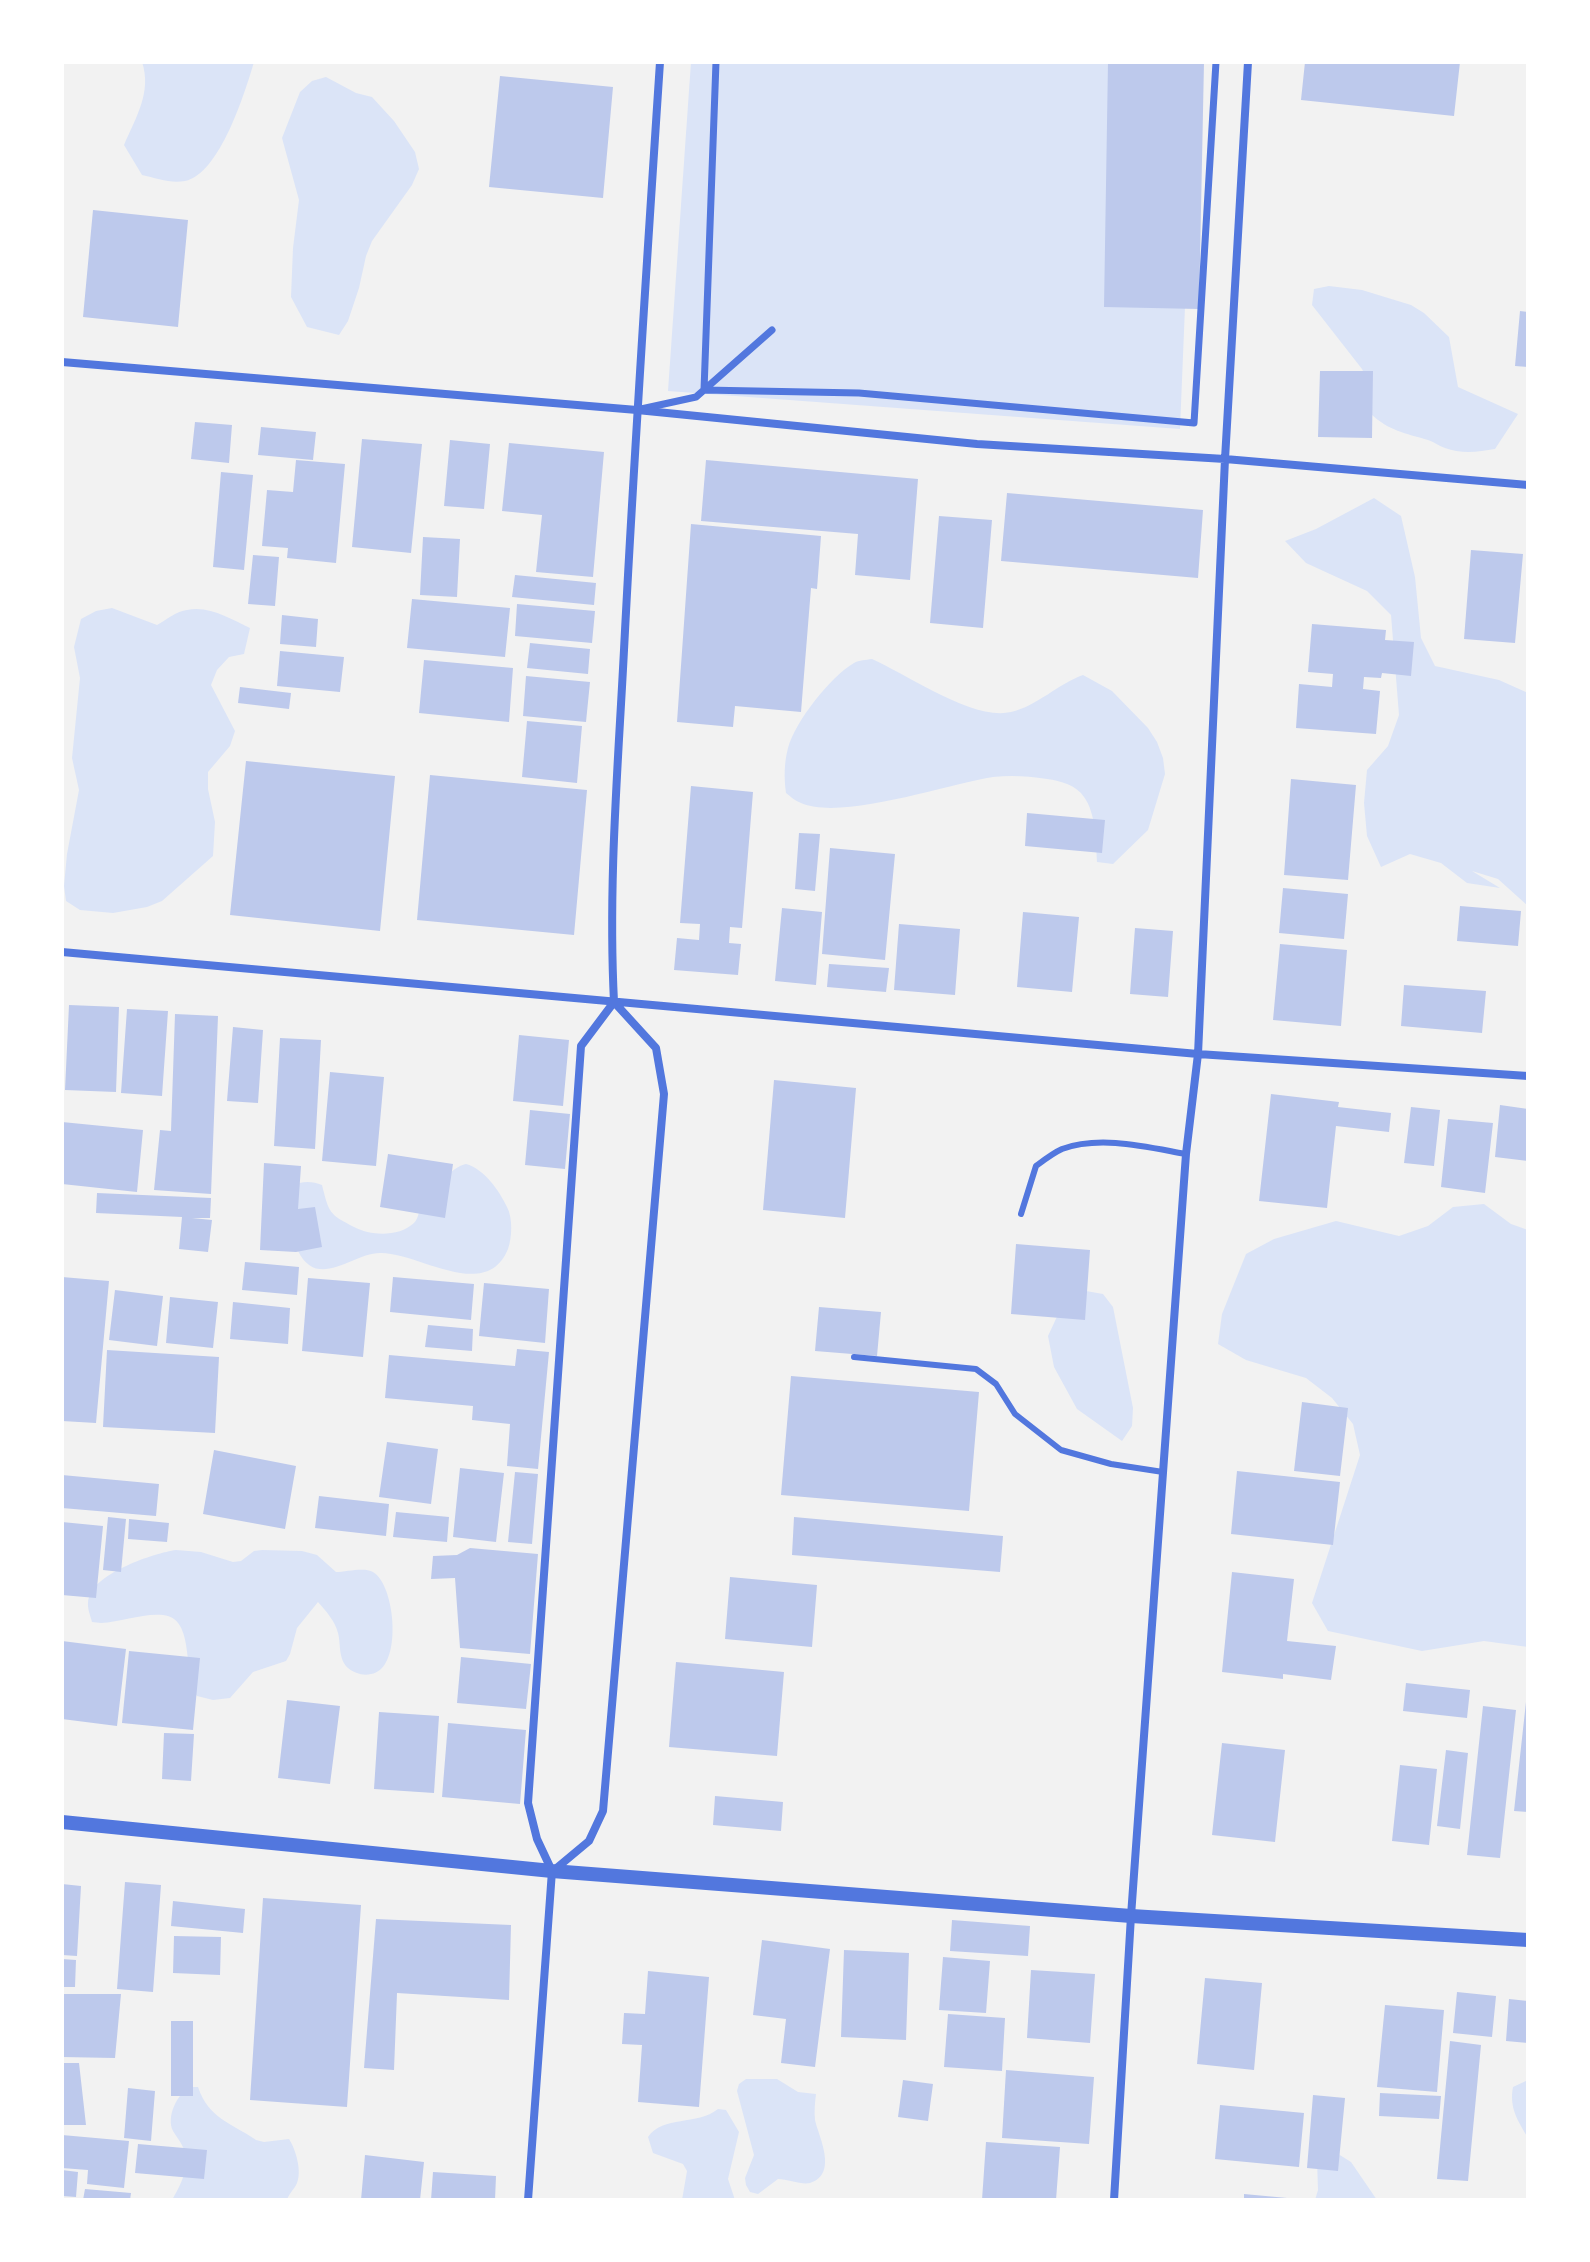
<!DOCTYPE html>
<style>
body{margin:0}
#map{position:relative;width:1590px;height:2262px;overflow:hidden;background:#f2f2f2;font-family:Roboto,sans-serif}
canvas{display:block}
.frame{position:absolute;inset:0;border:64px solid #fff;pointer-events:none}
</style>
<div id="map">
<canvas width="1590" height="2262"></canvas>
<div class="frame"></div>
</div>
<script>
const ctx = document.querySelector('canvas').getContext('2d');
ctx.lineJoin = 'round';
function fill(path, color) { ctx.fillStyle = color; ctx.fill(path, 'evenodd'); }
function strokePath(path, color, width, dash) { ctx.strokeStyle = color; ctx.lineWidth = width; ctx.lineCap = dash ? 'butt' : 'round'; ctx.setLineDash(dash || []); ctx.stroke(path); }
fill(new Path2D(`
 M142 62H254C245 92 220 174 185 181 171 184 156 178 142 175L124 145C136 117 152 92 142 62Z
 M691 62H1195L1180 429 668 391Z
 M326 77 356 93 372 97 394 121 415 152 419 169 412 185 372 241 366 256 359 288 348 321 339 335 307 327 291 297 293 248 299 200 282 138 300 92 312 81Z
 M1329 286 1362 290 1411 305 1424 313 1449 337 1458 387 1518 414 1495 449C1478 452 1461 454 1445 448 1439 446 1434 442 1428 440 1405 433 1389 431 1371 414L1369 383 1362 369 1312 305 1314 289Z
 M1374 498 1401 516 1415 577 1421 638 1435 666 1499 680 1528 693V906L1498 879 1472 871 1500 888 1467 883 1441 863 1410 854 1381 867 1367 836 1364 803 1367 770 1388 746 1399 715 1391 615 1367 591 1306 563 1285 541 1316 529Z
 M112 608 157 625C166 620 177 611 187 610 209 605 231 619 250 628L244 654 229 657 217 670 211 685 235 731 230 746 208 772V789L215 822 213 856 162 901 147 907 113 913 80 910 66 901 64 886 67 854 79 790 72 758 80 678 74 647 81 619 96 611Z
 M872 659C908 675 973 721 1011 712 1037 706 1058 684 1083 675L1112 691 1148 728 1157 742 1163 758 1165 774 1148 830 1113 864 1097 862C1096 843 1096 813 1084 797 1076 785 1061 781 1047 779 1028 776 1011 775 993 777 947 784 842 821 801 803 795 801 790 796 786 793 784 778 784 763 788 748 795 722 830 677 854 663 859 660 866 660 872 659Z
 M466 1164C484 1169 499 1190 507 1207 513 1218 512 1238 508 1249 486 1303 418 1252 380 1253 352 1253 318 1291 298 1251L292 1186C301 1181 312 1181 322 1185 329 1213 329 1214 354 1227 371 1236 399 1237 414 1223 419 1218 418 1212 421 1206 427 1193 453 1166 466 1164Z
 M1484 1204 1511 1224 1528 1230V1647L1484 1641 1422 1651 1328 1631 1312 1603 1360 1455 1353 1424 1332 1398 1306 1378 1246 1360 1218 1344 1222 1314 1246 1254 1274 1239 1336 1221 1399 1236 1428 1226 1453 1207Z
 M1086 1291 1103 1294 1113 1307 1133 1408 1132 1426 1122 1441 1077 1409 1054 1367 1048 1336 1061 1308Z
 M176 1550 201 1552 233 1562 241 1561 254 1551 262 1550 302 1551 317 1555 336 1572C346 1572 364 1567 373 1572 396 1585 403 1670 371 1674 363 1676 354 1673 348 1668 338 1659 341 1644 338 1633 335 1621 326 1611 318 1602L297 1628 290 1654 286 1661 253 1672 230 1698 213 1700 197 1696C182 1675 196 1618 163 1615 143 1613 121 1622 101 1623L92 1622C90 1614 86 1606 89 1597 96 1573 154 1553 176 1550Z
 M746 2079H777L798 2092 816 2094C815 2102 814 2111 815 2120 818 2135 839 2174 810 2183 801 2185 788 2179 778 2179L758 2194 750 2192 746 2185 745 2178 754 2155 737 2091 739 2084Z
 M1528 2080V2138C1518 2121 1509 2108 1513 2087Z
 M190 2087H198C209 2119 230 2122 256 2140L264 2142 289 2139C296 2150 302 2171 297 2183 294 2190 289 2193 287 2200H172C179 2188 187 2173 186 2159 185 2146 179 2141 173 2131 166 2117 177 2094 190 2087Z
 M718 2109 726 2110 739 2132 728 2179 735 2200H682L687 2171 683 2164 653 2153 648 2137C663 2115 697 2126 718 2109Z
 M1335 2152 1351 2162 1377 2200H1315L1318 2190 1317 2160Z`), '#dbe4f7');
fill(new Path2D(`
 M1108 62H1204L1199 309 1104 307Z
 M1305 62H1460L1454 116 1301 100Z
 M500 76 613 87 603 198 489 187Z
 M93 210 188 220 178 327 83 317Z
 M1520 311 1528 312V367L1515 366Z
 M1320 371H1373L1372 438 1318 437Z
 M195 422 232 425 229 463 191 459Z
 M261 427 316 432 313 460 258 455Z
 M362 439 422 444 411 553 352 547Z
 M450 440 490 444 484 509 444 506Z
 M509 443 604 452 593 577 536 572 542 515 502 511Z
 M296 460 345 464 336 563 287 558 288 548 262 546 267 490 293 492Z
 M706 460 918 479 910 580 855 575 858 534 701 521Z
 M221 472 253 475 244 570 213 567Z
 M1007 493 1203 510 1198 578 1001 561Z
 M939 516 992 520 983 628 930 623Z
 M691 524 821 536 817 589 811 588 801 712 735 706 733 727 677 722Z
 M423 537 460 539 457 597 420 595Z
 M1471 550 1523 554 1515 643 1464 639Z
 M253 555 279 557 275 606 248 604Z
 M515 575 596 583 594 605 512 597Z
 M412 599 510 608 505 657 407 648Z
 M517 604 595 611 592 643 515 636Z
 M282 615 318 619 316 647 280 644Z
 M1312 624 1386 630 1385 640 1414 642 1411 676 1382 673 1381 678 1364 677 1363 689 1380 691 1376 734 1296 728 1299 684 1332 687 1333 674 1308 672Z
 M530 643 590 649 588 674 527 668Z
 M280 651 344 657 340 692 277 686Z
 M424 660 513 668 509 722 419 713Z
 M526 676 590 682 586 722 523 716Z
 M240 687 291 693 289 709 238 703Z
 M527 721 582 726 577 783 522 777Z
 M246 761 395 776 380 931 230 915Z
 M430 775 587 790 574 935 417 920Z
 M1291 779 1356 785 1348 880 1284 875Z
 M691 786 753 792 742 928 730 927 729 943 741 944 738 975 674 970 677 938 699 940 700 924 680 923Z
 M1027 813 1105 820 1102 853 1025 846Z
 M799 833 820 834 815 891 795 889Z
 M830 848 895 854 885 960 822 954Z
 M1283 888 1348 894 1344 939 1279 933Z
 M1460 906 1521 911 1518 946 1457 941Z
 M782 908 822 912 816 985 775 981Z
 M1023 912 1079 917 1072 992 1017 987Z
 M899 924 960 929 955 995 894 990Z
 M1135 928 1173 931 1168 997 1130 994Z
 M1280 944 1347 950 1341 1026 1273 1020Z
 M829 964 889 968 886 992 827 987Z
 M1404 985 1486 991 1482 1033 1401 1026Z
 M69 1005 119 1007 116 1092 65 1090Z
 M127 1009 168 1011 162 1096 121 1093Z
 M175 1014 218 1016 211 1194 154 1190 160 1130 171 1131Z
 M233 1027 263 1030 258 1103 227 1101Z
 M519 1035 569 1040 563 1106 513 1101Z
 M280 1038 321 1040 315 1149 274 1146Z
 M330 1072 384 1077 376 1166 322 1161Z
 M774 1080 856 1088 845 1218 763 1210Z
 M1271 1094 1339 1102 1338 1107 1391 1113 1389 1132 1336 1126 1327 1208 1259 1201Z
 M1500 1105 1528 1109V1161L1495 1157Z
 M1411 1107 1440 1110 1434 1166 1404 1163Z
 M530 1110 570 1114 565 1169 525 1165Z
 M1448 1119 1493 1123 1485 1193 1441 1187Z
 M62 1122 143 1130 137 1192 62 1184Z
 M388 1154 453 1164 445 1218 380 1207Z
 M264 1163 301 1166 298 1209 315 1207 322 1247 296 1252 260 1250Z
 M97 1193 211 1198 210 1218H192L212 1220 208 1252 179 1249 182 1217 96 1213Z
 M1016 1244 1090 1250 1085 1320 1011 1314Z
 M245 1262 299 1267 297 1295 242 1290Z
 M62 1277 109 1281 96 1423 62 1421Z
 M393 1277 474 1284 471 1320 390 1312Z
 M308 1278 370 1283 363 1357 302 1351Z
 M484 1283 549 1289 545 1343 479 1336Z
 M115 1290 163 1296 157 1346 109 1340Z
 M170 1297 218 1302 213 1348 166 1343Z
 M233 1302 290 1308 288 1344 230 1339Z
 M819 1307 881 1312 877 1356 815 1351Z
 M428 1325 473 1329 472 1351 425 1347Z
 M517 1349 549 1352 538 1469 507 1466 510 1424 472 1420 473 1406 385 1398 389 1355 515 1366Z
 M107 1350 219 1357 215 1433 103 1427Z
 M791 1376 979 1392 969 1511 781 1495Z
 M1302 1402 1348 1408 1340 1476 1294 1471Z
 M387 1442 438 1449 431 1504 379 1497Z
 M214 1450 296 1466 285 1529 203 1514Z
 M460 1468 504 1473 496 1542 453 1537Z
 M1237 1471 1340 1482 1333 1545 1231 1534Z
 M515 1472 538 1474 532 1544 508 1542Z
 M62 1475 159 1484 156 1516 62 1508Z
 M319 1496 389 1504 386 1536 315 1528Z
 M396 1512 449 1517 447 1542 393 1537Z
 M108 1517 126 1519 121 1572 103 1570Z
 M794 1517 1003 1536 1000 1572 792 1555Z
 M129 1519 169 1523 167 1542 128 1539Z
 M62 1522 103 1526 96 1598 62 1595Z
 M470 1548 538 1554 530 1654 460 1648 455 1578 431 1579 433 1556 457 1555Z
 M1232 1572 1294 1579 1287 1641 1336 1646 1331 1680 1283 1674V1679L1222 1672Z
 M730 1577 817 1585 812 1647 725 1639Z
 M62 1641 126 1649 117 1726 62 1719Z
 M129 1651 200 1658 193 1730 122 1723Z
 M461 1657 531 1664 526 1709 457 1703Z
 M676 1662 784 1672 777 1756 669 1747Z
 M1406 1683 1470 1690 1467 1718 1403 1711Z
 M287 1700 340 1706 330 1784 278 1778Z
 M1526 1702H1528V1812L1514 1811Z
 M1483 1706 1516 1710 1500 1858 1467 1855Z
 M379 1712 439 1716 434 1793 374 1789Z
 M448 1723 526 1730 520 1804 442 1797Z
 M164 1733 194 1734 191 1781 162 1779Z
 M1222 1743 1285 1750 1275 1842 1212 1835Z
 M1446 1750 1468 1753 1460 1829 1437 1826Z
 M1400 1765 1437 1769 1429 1845 1392 1841Z
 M715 1796 783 1802 781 1831 713 1825Z
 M125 1882 161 1885 153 1992 117 1989Z
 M62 1884 81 1886 77 1956 62 1955Z
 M263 1898 361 1905 347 2107 250 2100Z
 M173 1901 245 1909 243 1933 171 1926Z
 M376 1919 511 1925 509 2000 397 1993 394 2070 364 2068Z
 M952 1920 1030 1926 1028 1956 950 1951Z
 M174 1936 221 1937 220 1975 173 1973Z
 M762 1940 830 1949 815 2067 781 2063 786 2019 753 2015Z
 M844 1950 909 1953 906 2040 841 2037Z
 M943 1957 990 1961 986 2013 939 2010Z
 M62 1959 76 1960 75 1987H62Z
 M1031 1970 1095 1974 1090 2043 1027 2038Z
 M648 1971 709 1977 699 2107 638 2102 642 2045 622 2044 624 2013 645 2014Z
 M1205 1978 1262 1983 1254 2070 1197 2064Z
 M1457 1992 1496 1996 1492 2037 1453 2033Z
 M62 1994H121L115 2058 62 2057Z
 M1509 1999 1528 2001V2043L1506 2041Z
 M1385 2005 1444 2010 1437 2092 1377 2087Z
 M948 2014 1005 2018 1002 2071 944 2067Z
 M171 2021H193V2096H171Z
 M1450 2041 1481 2045 1468 2181 1437 2179Z
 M62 2063H79L86 2125H62Z
 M1006 2070 1094 2077 1089 2144 1002 2138Z
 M903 2080 933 2084 928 2121 898 2117Z
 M128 2088 155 2091 151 2141 124 2138Z
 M1380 2093 1441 2096 1439 2119 1379 2116Z
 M1313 2095 1345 2098 1338 2171 1307 2168Z
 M1220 2105 1304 2113 1299 2167 1215 2159Z
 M62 2135 129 2141 124 2188 87 2184 88 2170 62 2168Z
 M986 2142 1060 2147 1056 2200H982Z
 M138 2144 207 2150 204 2179 135 2173Z
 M365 2155 424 2162 420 2200H361Z
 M62 2170 78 2172 76 2197 62 2196Z
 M433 2172 496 2176 495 2200H431Z
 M85 2189 131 2193 130 2200H83Z
 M1244 2194 1287 2198V2200H1244Z`), '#bdc9ec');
strokePath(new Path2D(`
 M1021 1214 1036 1166C1044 1160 1053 1153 1062 1149 1100 1135 1147 1147 1186 1154
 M854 1357 976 1369 996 1384 1015 1414 1061 1450 1111 1464 1163 1472`), '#5277de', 6);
strokePath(new Path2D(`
 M716 62 704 390 859 393 1194 423 1216 62
 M641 409 696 397 772 330`), '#5277de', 7);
strokePath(new Path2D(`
 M62 362 637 410 977 444 1225 459 1528 485
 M62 952 1198 1054 1528 1076
 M553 1871 589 1841 603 1811 664 1094 656 1048 614 1002
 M528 2200 552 1871 537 1839 528 1803 581 1046 614 1002C608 884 618 767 624 650 634 454 647 258 660 62
 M1114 2200 1131 1916 1186 1154 1198 1054 1225 459 1248 62`), '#5277de', 8);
strokePath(new Path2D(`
 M62 1822 552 1871 1131 1916 1528 1940`), '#5277de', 14);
</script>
